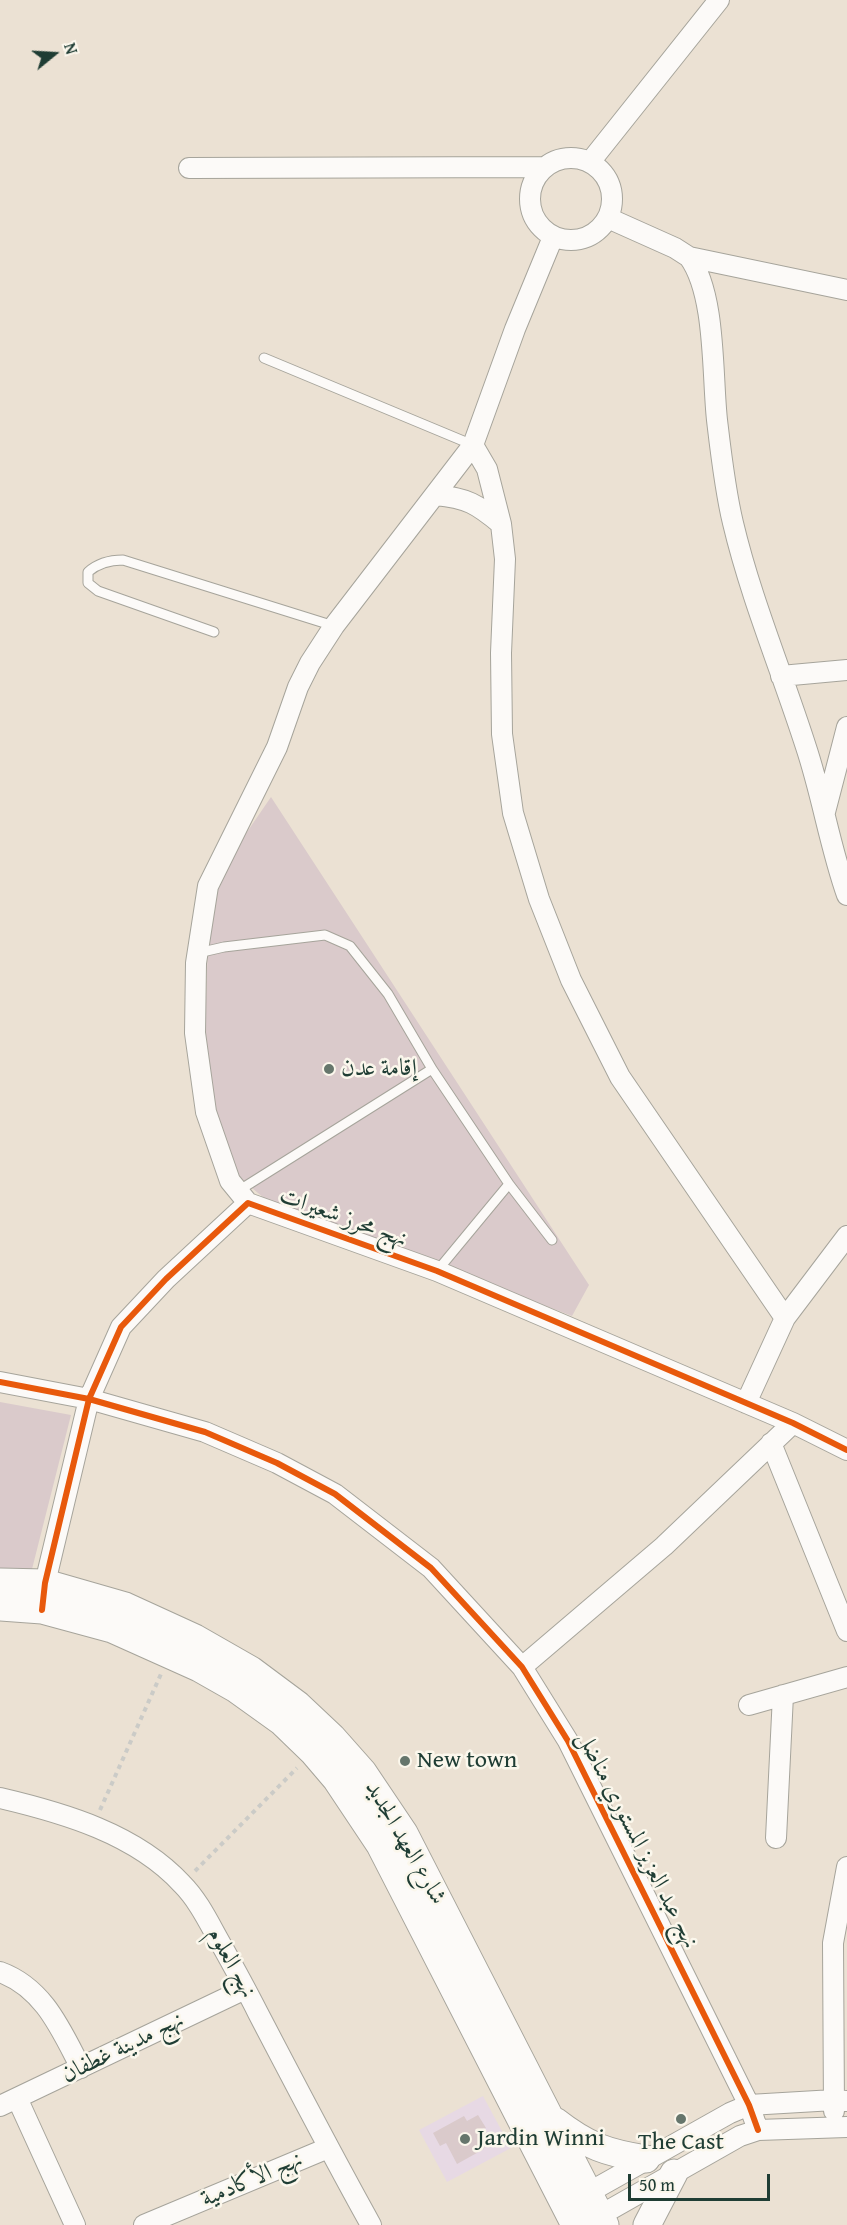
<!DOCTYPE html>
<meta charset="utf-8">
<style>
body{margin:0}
#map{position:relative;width:847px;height:2225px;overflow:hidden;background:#ebe1d3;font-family:"Gentium Book Plus",serif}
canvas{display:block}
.north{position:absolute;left:24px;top:24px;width:60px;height:60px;-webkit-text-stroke:4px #fbf7ec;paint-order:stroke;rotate:72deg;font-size:16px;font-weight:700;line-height:24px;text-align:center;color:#1f3d34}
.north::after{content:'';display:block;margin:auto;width:21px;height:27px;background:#1f3d34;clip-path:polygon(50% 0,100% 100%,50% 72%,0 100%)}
.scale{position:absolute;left:628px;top:2174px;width:142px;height:27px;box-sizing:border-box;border:3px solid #1f3d34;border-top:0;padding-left:8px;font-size:18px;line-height:21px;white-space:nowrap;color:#1f3d34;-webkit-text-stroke:4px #fbf7ec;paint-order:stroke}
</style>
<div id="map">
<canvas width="847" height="2225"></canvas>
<div class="north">N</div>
<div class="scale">50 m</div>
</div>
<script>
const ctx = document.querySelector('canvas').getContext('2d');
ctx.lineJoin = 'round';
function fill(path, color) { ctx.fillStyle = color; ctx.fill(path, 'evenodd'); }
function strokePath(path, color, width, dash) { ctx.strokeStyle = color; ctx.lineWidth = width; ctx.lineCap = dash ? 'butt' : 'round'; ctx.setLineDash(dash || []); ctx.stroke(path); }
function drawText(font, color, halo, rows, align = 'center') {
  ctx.font = font + ' "Gentium Book Plus",Amiri,serif'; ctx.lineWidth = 5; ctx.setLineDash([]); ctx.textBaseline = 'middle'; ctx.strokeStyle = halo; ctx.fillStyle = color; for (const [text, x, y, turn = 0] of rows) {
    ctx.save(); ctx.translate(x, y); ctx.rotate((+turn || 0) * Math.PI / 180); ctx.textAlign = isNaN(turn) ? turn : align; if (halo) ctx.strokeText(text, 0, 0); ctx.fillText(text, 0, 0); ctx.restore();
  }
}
fill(new Path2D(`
 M483 2096 511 2148 447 2182 419 2130Z`), '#e7d9e4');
fill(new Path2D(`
 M271 797 589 1285 572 1316 264 1198 234 1173 214 1110 205 1027 210 886Z
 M0 1402 71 1415 30 1577 0 1574Z
 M478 2115 486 2128 482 2129 487 2137 484 2149 457 2164 446 2143 440 2146 433 2133 464 2116 467 2121Z`), '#dacacb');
const lane = new Path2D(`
 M264 358 473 445
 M214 632 98 591 88 583V572C98 563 110 560 123 560L334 626
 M198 953 224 947 325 935 350 946 388 994 432 1069 509 1184 552 1240
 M238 1191 432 1069
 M437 1271 509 1184`);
const street = new Path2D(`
 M530 199a41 41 0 1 1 82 0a41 41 0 1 1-82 0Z
 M590 162 719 0
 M189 168 544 167
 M608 218 675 248 689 257 847 290
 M689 257C716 294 712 374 717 420 721 454 725 490 733 523 751 599 782 672 806 747 822 795 830 847 847 895
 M473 445 487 469 501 524 505 559 501 653 502 734 513 813 539 899 571 980 620 1077 785 1318
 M436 495C467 498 477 504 501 524
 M781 676 847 670
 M825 812 847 727
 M248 1203 230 1181 206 1112 195 1033 196 963 208 886 277 747 298 687 310 663 334 626 473 445 515 329 553 237
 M0 1382 89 1399 205 1432 277 1463 335 1494 431 1568 522 1667 568 1741 749 2105 758 2130
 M746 1403 785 1318 847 1236
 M771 1443 847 1631
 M43 1595 45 1583 89 1399 121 1327 166 1279 248 1203 437 1271 793 1423 847 1450
 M522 1667 664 1546 793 1423
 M749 1705 847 1677
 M0 1798C64 1813 136 1834 182 1884 197 1899 207 1919 217 1937 231 1962 245 1987 258 2013 295 2084 332 2155 371 2225
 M776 1838 783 1695
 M0 1972C44 1988 61 2030 81 2068
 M17 2098 75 2225
 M0 2106 245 1989
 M834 2111 833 1943 847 1867
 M577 2199 730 2113 749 2105 834 2100 847 2101
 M144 2225 328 2148
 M583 2225 740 2136 758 2130 847 2127`);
const secondary = new Path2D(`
 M0 1582 45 1583 125 1606 195 1638 251 1670 298 1705 332 1737 363 1772 404 1833 605 2225
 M0 1607 42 1610 112 1629 199 1668 236 1689 282 1722 313 1752 336 1779 380 1845 575 2225
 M555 2121C587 2146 607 2153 646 2159
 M647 2225 674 2173`);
strokePath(lane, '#a6a49b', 11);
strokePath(street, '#a6a49b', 22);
strokePath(secondary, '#a6a49b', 29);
strokePath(new Path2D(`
 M100 1810 161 1674
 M195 1871 297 1768`), '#cbcbc7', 4, [4.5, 4.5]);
strokePath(lane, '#fcfaf8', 9);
strokePath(street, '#fcfaf8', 20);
strokePath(secondary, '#fcfaf8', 27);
strokePath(new Path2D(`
 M0 1382 89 1399 205 1432 277 1463 335 1494 431 1568 522 1667 568 1741 749 2105 758 2130
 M42 1610 45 1583 89 1399 121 1327 166 1279 248 1203 437 1271 793 1423 847 1450`), '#e8590c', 6);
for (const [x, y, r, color] of [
 [329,1069,6,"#66766c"],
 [405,1761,6,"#66766c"],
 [681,2119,6,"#66766c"],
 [465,2139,6,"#66766c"]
]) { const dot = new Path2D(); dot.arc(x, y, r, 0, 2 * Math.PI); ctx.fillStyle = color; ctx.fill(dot); strokePath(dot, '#fbf7ec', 2); }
drawText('24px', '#1f3d34', '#fbf7ec', [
 ["إقامة عدن",341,1069],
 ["New town",417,1761],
 ["Jardin Winni",477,2139],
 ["The Cast",681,2143,"center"]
], 'left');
drawText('24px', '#1f3d34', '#fbf7ec', [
 ["نهج محرز شعيرات",343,1218,20],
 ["نهج عبد العزيز المستوري مناضل",637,1840,63],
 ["شارع العهد الجديد",405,1843,60],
 ["نهج العلوم",231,1963,61],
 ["نهج مدينة غطفان",123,2048,-26],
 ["نهج الأكادمية",252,2180,-23]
]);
</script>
